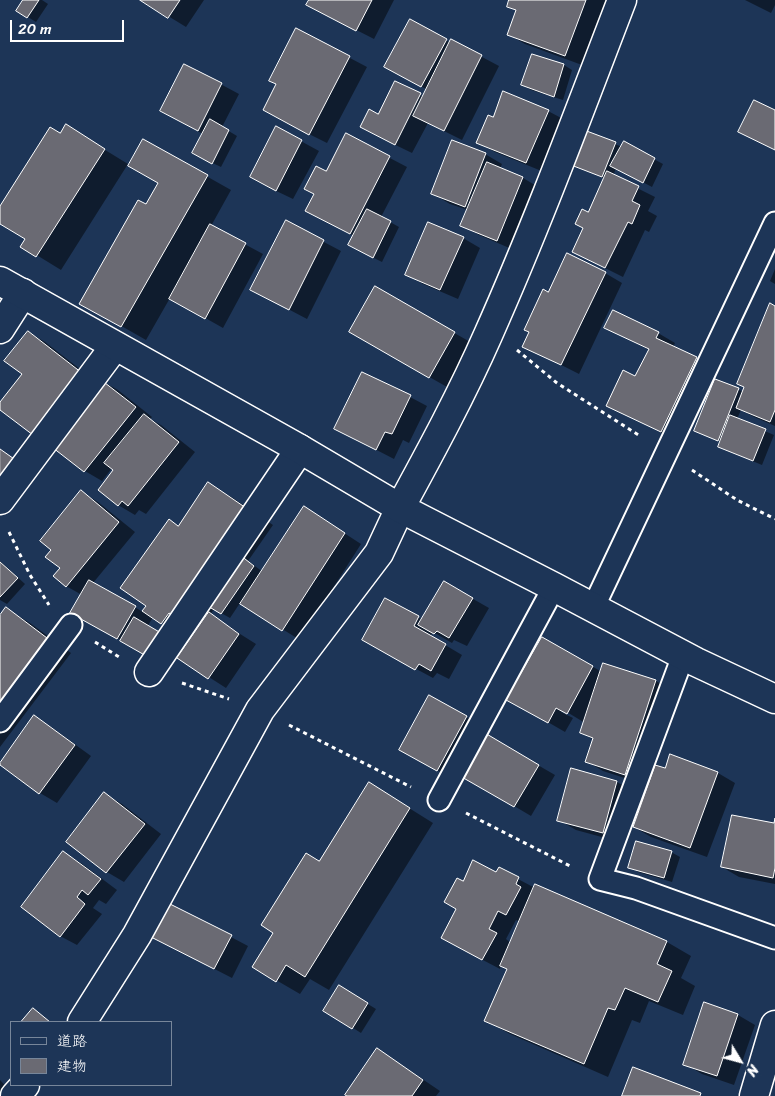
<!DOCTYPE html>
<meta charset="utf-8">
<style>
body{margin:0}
#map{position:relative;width:775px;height:1096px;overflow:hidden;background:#1d3557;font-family:Sriracha,"Klee One",sans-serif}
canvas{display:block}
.legend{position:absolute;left:10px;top:1021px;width:162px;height:65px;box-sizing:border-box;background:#1d3557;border:1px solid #77869a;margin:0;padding:6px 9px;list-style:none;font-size:15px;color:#fff}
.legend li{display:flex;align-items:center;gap:10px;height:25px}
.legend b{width:25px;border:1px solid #77869a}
.north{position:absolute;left:715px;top:1036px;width:50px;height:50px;-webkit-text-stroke:4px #1d3557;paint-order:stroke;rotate:127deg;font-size:14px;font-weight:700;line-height:20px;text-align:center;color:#fff}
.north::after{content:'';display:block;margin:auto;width:18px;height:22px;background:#fff;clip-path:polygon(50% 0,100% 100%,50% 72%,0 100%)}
.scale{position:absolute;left:10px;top:20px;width:114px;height:22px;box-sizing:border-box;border:2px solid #fff;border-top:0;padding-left:6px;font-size:15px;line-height:18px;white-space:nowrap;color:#fff;-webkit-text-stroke:4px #1d3557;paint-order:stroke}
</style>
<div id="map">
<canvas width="775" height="1096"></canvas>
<ul class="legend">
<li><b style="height:6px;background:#1d3557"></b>道路</li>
<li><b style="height:14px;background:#6a6a73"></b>建物</li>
</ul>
<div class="north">N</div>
<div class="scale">20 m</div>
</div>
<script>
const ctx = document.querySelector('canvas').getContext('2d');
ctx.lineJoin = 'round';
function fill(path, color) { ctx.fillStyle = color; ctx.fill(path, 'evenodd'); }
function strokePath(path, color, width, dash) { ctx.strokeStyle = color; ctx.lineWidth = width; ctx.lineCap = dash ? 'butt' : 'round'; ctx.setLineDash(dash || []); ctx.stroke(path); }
fill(new Path2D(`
 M25 0H42L48 4 36 22 18 11Z
 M142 0H204L186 27Z
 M310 0H394L374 39 325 14Z
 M510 0H606L582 65 525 44 508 34 517 11 508 6Z
 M745 0H775V5L771 13Z
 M411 21 451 43 452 41 499 66 462 140 428 123 412 153 379 137 378 116 395 82 424 97 428 90 403 77Z
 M297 30 367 67 327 143 281 120 278 84Z
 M532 56 564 65 572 70 563 100 531 90 523 85Z
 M185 65 239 94 222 127 237 136 221 167 202 158 203 134 161 111Z
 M548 111 565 120 544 172 495 152 478 143 494 119Z
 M66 126 128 164 61 270 22 246 26 239 0 223V208Z
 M277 128 319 151 293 199 268 187Z
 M346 135 407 167 381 217 399 227 382 262 358 250 354 236 324 220 326 173Z
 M144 141 231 190 211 226 263 254 223 328 170 298 146 340 81 303 146 206 159 183Z
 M624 143 663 164 652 187 616 168 613 176 655 197 648 211 657 216 649 232 645 230 623 277 573 252 585 229 588 213 605 179 573 164 615 144 622 147Z
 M485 154 502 164 500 169 523 178 540 188 514 250 479 235 462 225 468 210 450 204 433 194Z
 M286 222 341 251 307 319 252 290Z
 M463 238 480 248 458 299 423 284 406 274Z
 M775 269V284L770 281Z
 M605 273 622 283 579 374 524 346 549 294Z
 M375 288 472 343 447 387 350 332Z
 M775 307V426L754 417 741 410 737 419 774 435 762 465 728 451 719 446 721 442 696 430 716 380 744 392Z
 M606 327 658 333 675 343 673 347 713 368 678 441 608 406 636 377 649 350Z
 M28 332 45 342 85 373 77 368 76 370 100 380 118 390 152 417 150 419 161 425 195 452 146 514 139 510 135 515 118 505 115 470 112 468 102 481 85 471 0 408V404L23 374Z
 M410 397 427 406 409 443 403 440 394 459 336 429Z
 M209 484 233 498 273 525 248 561 263 572 321 518 361 544 300 640 240 603 230 618 214 609 210 615 256 644 226 688 179 658 198 630 193 626 186 637 153 617 135 648 72 612 82 595 66 586 61 568 53 549 81 492 98 502 135 532 93 583 143 612 147 606 169 521 179 526Z
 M0 561 25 584 7 604 0 600Z
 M445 583 489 608 467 646 454 640 452 643 433 632 430 636 462 655 449 679 437 673 433 678 381 650 386 600 423 620Z
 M6 609 30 623 71 653 0 747V617Z
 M542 638 602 672 656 681 673 691 643 784 603 771 586 761 594 740 582 733 585 723 562 709 561 712 573 718 565 732 508 699Z
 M429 696 484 727 454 780 418 759Z
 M34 717 51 727 91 756 57 803 40 793 0 764Z
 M486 735 555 775 531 816 462 775Z
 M670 756 718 773 735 783 707 857 651 837 634 827 666 770Z
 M617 782 634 792 620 842 576 830 559 820Z
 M105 794 122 804 161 834 124 882 107 872Z
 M393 798 433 823 329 990 310 979 300 994 276 980 320 862Z
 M775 824V884L739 877 722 867Z
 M671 852 680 857 672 882 638 872 630 867Z
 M64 853 81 863 117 890 106 904 99 900 93 908 102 914 77 945 60 936Z
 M499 869 535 888 536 886 667 942 691 956 681 978 695 986 683 1015 649 1001 640 1023 632 1020 608 1077 510 1034 486 1021 508 969 501 965 500 969 460 948 458 909 464 883 496 873ZM516 920 520 922 511 943 506 939Z
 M231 937 248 946 232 978 168 945Z
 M340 987 376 1009 361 1033 325 1010Z
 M705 1004 738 1015 755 1025 734 1085 702 1074 685 1064Z
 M378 1049 440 1091 436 1096H349Z
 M0 1080 15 1096H0Z`), '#0007');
const building = new Path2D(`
 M23 0H39L27 18 16 11Z
 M140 0H180L168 18Z
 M309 0H372L356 31 306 5Z
 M509 0H586L565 56 507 35 516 10 507 7Z
 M410 19 447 39 421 87 384 67Z
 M296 28 350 56 309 135 263 110 276 84 269 81Z
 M451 39 482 55 444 131 413 116Z
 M532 54 564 64 554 97 521 85Z
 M184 64 222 83 198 131 160 111Z
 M395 81 421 93 395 145 360 127 369 109 378 114Z
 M503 91 549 110 526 163 476 143 488 115 493 117Z
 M754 100 775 110V150L738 132Z
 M210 119 229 130 212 164 192 153Z
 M66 124 105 149 36 257 20 247 25 239 0 224V206L50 127 60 133Z
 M276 126 302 140 276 191 250 177Z
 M584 130 616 142 602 177 571 165Z
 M346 133 390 156 350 234 305 211 314 194 304 189 316 166 326 171Z
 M143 139 208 175 121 327 79 304 138 200 146 204 158 183 128 166Z
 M452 140 486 153 465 207 431 194Z
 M624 141 655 158 643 183 610 166Z
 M487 162 523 177 497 241 460 226Z
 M607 171 639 186 632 201 640 205 632 224 628 222 605 268 572 252 583 228 575 224 582 209 588 212Z
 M367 209 391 221 373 258 348 245Z
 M286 220 324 240 289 310 250 290Z
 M428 222 464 237 440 290 405 275Z
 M210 224 246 243 205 319 169 299Z
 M567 253 606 272 561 365 522 347 529 332 524 330 543 289 548 292Z
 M375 286 455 332 429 378 349 332Z
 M770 303 775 306V410L770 422 736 408 744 387 737 384Z
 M613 310 659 332 656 338 697 357 661 432 606 406 623 370 635 376 649 349 604 328Z
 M28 331 82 373 33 435 0 410V402L22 374 4 361Z
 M362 372 411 395 392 434 385 432 376 450 334 429Z
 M100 379 136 407 84 472 48 444Z
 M715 379 739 388 718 441 694 431Z
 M144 414 179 442 128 506 122 501 118 506 98 490 113 470 104 463Z
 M730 415 766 429 753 461 718 447Z
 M0 449 17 461 0 485Z
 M208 482 249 510 175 617 169 613 161 624 142 611 146 606 120 588 169 519 178 526Z
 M81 490 119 522 66 587 53 576 60 568 45 557 51 550 40 541Z
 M304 506 345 533 282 631 240 604Z
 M240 555 254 566 221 614 206 605Z
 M0 562 18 578 0 597Z
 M89 580 136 606 117 639 70 613Z
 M444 581 473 598 449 638 437 631 434 634 418 625Z
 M385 598 419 616 414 626 446 644 431 671 419 664 415 670 362 640Z
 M6 607 47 638 0 702V615Z
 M209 612 239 634 208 679 177 658Z
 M134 617 161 633 148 657 120 641Z
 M542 637 593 666 567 714 556 708 548 723 506 700Z
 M603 663 656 680 625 775 585 762 593 738 580 733Z
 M429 695 467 716 437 771 399 750Z
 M34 715 75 745 39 794 0 765V763Z
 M485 733 539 765 514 807 460 776Z
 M670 754 718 772 690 848 633 827 655 765 665 768Z
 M571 768 617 781 603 833 557 821Z
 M369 782 410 808 305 977 286 965 276 982 252 967 273 933 261 925 306 853 319 861Z
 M104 792 145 824 106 873 66 842Z
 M732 815 774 823 775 818V868L773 878 721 867Z
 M636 841 672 851 664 878 628 868Z
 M63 851 101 879 88 895 82 890 77 897 85 904 60 937 21 907Z
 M473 860 496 872 499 867 519 877 516 884 521 887 506 915 498 911 489 929 497 933 482 960 441 938 456 909 444 902 457 878 463 881Z
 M535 884 667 941 657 964 672 971 658 1002 625 988 615 1010 608 1008 584 1064 484 1021 507 969 500 966Z
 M166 902 232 935 214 969 149 936Z
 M339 985 368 1003 352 1029 323 1011Z
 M704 1002 738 1014 717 1076 683 1065Z
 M33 1008 50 1022H21Z
 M377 1048 423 1080 412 1096H347L345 1095Z
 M633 1067 701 1093 700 1096H622Z`);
fill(building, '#6a6a73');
strokePath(building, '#fff', 1);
const lane = new Path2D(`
 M593 608 775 223
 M683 656 600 879 636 888 775 938
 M0 721 71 625
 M439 800 554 587`);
const street = new Path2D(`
 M0 329 23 293
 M0 500 115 346
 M149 672 300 449
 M82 1022 137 935 260 710 379 553 400 508
 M15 1096 25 1085
 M754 1096 775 1025`);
const secondary = new Path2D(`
 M0 281 300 449 400 508 554 587 696 662 775 699
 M400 508C431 451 462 394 488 335 537 225 579 112 622 0`);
strokePath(lane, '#fff', 25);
strokePath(street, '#fff', 31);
strokePath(secondary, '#fff', 31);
strokePath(new Path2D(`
 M517 350 557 383 640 436
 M692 470 737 500 775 519
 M9 532 30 575 49 605
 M95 642 119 657
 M182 683 229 699
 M289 725 411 787
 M466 813 572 867`), '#fff', 3, [4, 4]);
strokePath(lane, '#1d3557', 21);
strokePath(street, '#1d3557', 28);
strokePath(secondary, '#1d3557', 28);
</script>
